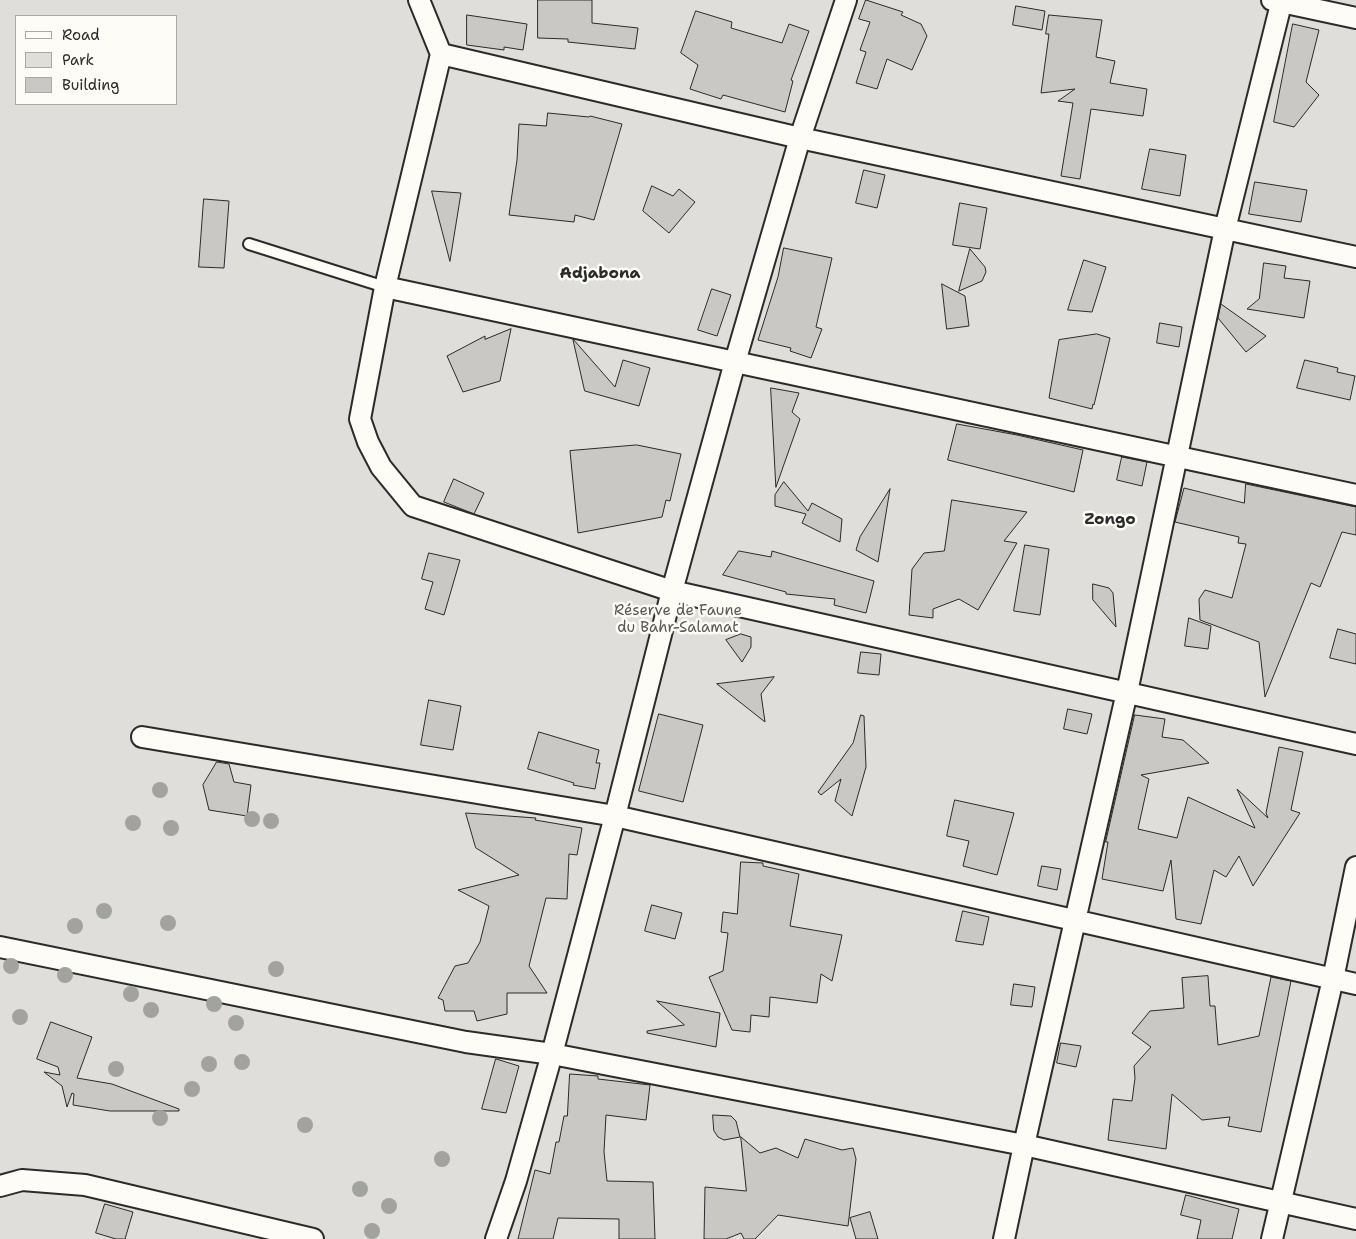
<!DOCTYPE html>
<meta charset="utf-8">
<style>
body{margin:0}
#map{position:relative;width:1356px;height:1239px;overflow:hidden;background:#fdfcf7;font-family:"Shantell Sans",sans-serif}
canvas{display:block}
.legend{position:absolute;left:15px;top:15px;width:162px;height:90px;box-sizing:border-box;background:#fdfcf7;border:1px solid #a9a8a5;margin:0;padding:6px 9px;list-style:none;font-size:15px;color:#2b2b2b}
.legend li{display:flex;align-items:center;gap:10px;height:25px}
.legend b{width:25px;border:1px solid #a9a8a5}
</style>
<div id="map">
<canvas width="1356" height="1239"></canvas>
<ul class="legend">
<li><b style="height:6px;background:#fdfcf7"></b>Road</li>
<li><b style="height:14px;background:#dfdeda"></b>Park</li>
<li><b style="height:14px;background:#c9c8c4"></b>Building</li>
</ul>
</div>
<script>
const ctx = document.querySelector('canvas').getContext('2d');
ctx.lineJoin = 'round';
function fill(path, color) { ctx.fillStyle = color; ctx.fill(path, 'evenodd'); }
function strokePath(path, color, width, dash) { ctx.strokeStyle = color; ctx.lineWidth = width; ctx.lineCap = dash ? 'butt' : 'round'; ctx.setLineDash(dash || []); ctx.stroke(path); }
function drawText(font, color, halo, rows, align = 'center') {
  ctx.font = font + ' "Shantell Sans",sans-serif'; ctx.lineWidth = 5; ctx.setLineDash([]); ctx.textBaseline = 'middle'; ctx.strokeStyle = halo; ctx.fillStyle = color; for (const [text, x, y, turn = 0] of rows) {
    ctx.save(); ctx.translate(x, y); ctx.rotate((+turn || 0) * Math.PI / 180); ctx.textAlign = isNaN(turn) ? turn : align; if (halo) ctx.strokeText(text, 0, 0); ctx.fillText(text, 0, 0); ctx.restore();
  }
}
fill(new Path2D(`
 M0 0H1356V1239H0ZM16 16H176V104H16Z`), '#dfdeda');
const building = new Path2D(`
 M538 0H592V23L638 28 635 49 568 42V39L538 38Z
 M866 0 903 12 901 15 921 24 927 36 912 70 887 59 877 89 856 83 866 52 860 50 870 22 859 19Z
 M1016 6 1045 11 1042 30 1013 25Z
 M696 11 732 22 731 28 782 43 789 24 809 31 791 80 793 81 785 112 723 95 721 99 690 89 698 65 681 53Z
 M467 15 527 24 523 50 504 47V50L467 45Z
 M1049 15 1102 20 1096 57 1115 61 1110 83 1147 89 1143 116 1091 109 1080 179 1061 176 1073 103 1058 101 1075 89 1041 93 1049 34H1046Z
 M1293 24 1319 30 1306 82 1319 95 1294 127 1274 122Z
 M548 113 589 117 590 116 622 124 594 220 575 215 574 222 509 215 517 160 519 124 546 126Z
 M1150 149 1186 155 1180 196 1142 189Z
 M864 170 885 175 877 208 856 203Z
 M1255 182 1307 190 1301 222 1249 214Z
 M652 186 673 196 679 189 695 202 669 233 643 211Z
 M432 191 461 193 450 261Z
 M204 199 229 201 224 268 199 267Z
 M960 203 987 208 980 249 953 245Z
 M784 248 832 258 816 327 822 329 811 358 790 351 791 348 758 340 778 277Z
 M970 249 985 267 986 272 982 281 959 291Z
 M1084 260 1106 267 1092 312 1068 310Z
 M1264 263 1286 266 1284 278 1310 281 1304 318 1247 309 1259 299Z
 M942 284 965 296 969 326 947 329Z
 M712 289 731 295 717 336 698 330Z
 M1221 304 1266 336 1246 352 1218 318Z
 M1160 323 1182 327 1179 347 1157 343Z
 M511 329 500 381 463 392 447 356 485 336V339Z
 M1097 334 1110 338 1094 405 1093 404 1092 409 1049 398 1059 340Z
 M573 339 615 387 623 360 650 368 639 406 585 391Z
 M1305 360 1338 368 1337 372 1355 376 1350 400 1297 388Z
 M771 388 799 393 792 412 800 419 776 487Z
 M957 424 1017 435 1083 450 1074 492 948 460Z
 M637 445 681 454 670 501 666 500 662 517 578 533 570 451Z
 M1122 457 1147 462 1142 486 1117 480Z
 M454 479 484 493 474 514 444 502Z
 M784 482 808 511 812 503 842 519 840 542 802 523 806 514 775 506V495Z
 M1246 484 1356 507V535L1342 532 1320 587 1311 583 1265 697 1259 642 1200 620 1199 599 1205 590 1232 598 1246 544 1238 543 1239 537 1175 522 1184 488 1244 503Z
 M890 489 878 562 856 550 860 537Z
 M952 500 1027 512 1004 541 1017 543 978 610 959 599 933 609V618L909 615 912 569 924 553 944 551Z
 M1025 545 1049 549 1040 615 1014 611Z
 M739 551 771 557 772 551 874 581 866 613 834 605 835 599 786 594V592L723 575Z
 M429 553 460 560 444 615 425 609 433 582 422 579Z
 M1093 584 1109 588 1113 593 1116 627 1093 600Z
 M1189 618 1211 626 1208 649 1185 646Z
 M1338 629 1356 634V664L1330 658Z
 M741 634 751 637V647L742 662 726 640Z
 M861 652 881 654 879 675 858 673Z
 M774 677 761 694 765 722 717 684Z
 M429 700 461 706 453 750 421 745Z
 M1068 709 1092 714 1087 734 1064 729Z
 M659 714 703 725 683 802 639 791Z
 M861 715 864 716 866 767 852 816 835 801 841 779 821 795 818 792 853 743Z
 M1135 715 1165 719 1162 737 1183 740 1209 763 1141 775 1149 779 1138 829 1177 838 1188 797 1255 828 1237 789 1268 818 1266 813 1279 747 1303 752 1291 810 1300 813 1253 886 1239 856 1226 877 1214 870 1201 924 1176 919 1171 860 1163 891 1102 879 1108 842H1106Z
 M539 732 599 750 596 763H600L595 789 573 785 574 783 528 769Z
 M217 762 229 764 234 782 251 785 247 816 209 810 203 785Z
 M955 800 1014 813 997 875 963 866 969 841 947 836Z
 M466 813 536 818 535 820 582 828 577 855 569 854 567 899 546 898 529 966 547 993H507V1014L477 1021 474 1011H445L443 1000 438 998 455 966 468 963 480 942 489 906 458 890 519 875 476 848Z
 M741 862 763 863V866L799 874 790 926 842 935 832 981 821 974 817 1003 770 997 769 1017 751 1015 750 1032 732 1030 709 977 723 971 728 933 721 932 723 912 737 914Z
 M1042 866 1061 869 1057 890 1038 886Z
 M652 905 682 913 675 939 645 931Z
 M963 911 989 917 983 945 956 941Z
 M1208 976 1210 1006H1215L1218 1045 1259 1036 1271 977 1291 981 1261 1132 1228 1126 1230 1117 1202 1120 1172 1094 1166 1149 1108 1140 1113 1099 1132 1101 1135 1078 1134 1066 1151 1047 1132 1033 1150 1011 1184 1008 1182 978Z
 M1014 984 1035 987 1032 1007 1011 1005Z
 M657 1001 720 1013 716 1047 647 1033V1031L684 1025Z
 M51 1022 92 1037 77 1078 112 1084 179 1109V1111H110L73 1105 74 1094 72 1093 67 1107 62 1086 44 1072 60 1075 58 1067 37 1059Z
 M1061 1043 1081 1046 1076 1067 1057 1063Z
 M496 1059 519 1066 506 1113 482 1109Z
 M570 1074 598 1076V1079L650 1085 646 1120 606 1115 604 1152 607 1181 653 1182 655 1239H619V1219L558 1218 553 1239H518L535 1170 550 1174 556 1142H559L564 1116H567Z
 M713 1115 731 1116 736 1121 740 1137 724 1140 718 1137 714 1131Z
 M741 1137 760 1153 776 1148 798 1158 805 1139 842 1150 853 1148 856 1159 848 1226 778 1215 755 1239H744L741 1233 726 1239H704L705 1187 746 1191Z
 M1186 1195 1239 1209 1232 1239H1197L1201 1220 1181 1215Z
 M105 1204 133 1212 125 1239H116L96 1233Z
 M870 1212 878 1239H856L850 1218Z`);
fill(building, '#c9c8c4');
strokePath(building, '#2b2b2b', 1);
const lane = new Path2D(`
 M249 244 385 287`);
const street = new Path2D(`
 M419 0 441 54 800 138 1356 257
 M1272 0 1356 18
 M441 54 385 287 360 419 368 442 381 467 413 506 672 591 1356 744
 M385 287 1356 495
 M142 737 615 816 1356 984
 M0 947 466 1042 552 1054 1024 1145 1356 1219
 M0 1186 22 1180 85 1185 313 1239
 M496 1239 516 1181 552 1054 615 816 672 591 735 362 800 138 846 0
 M1004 1239 1024 1145 1127 692 1225 229 1282 0
 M1272 1239 1333 979 1356 867`);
strokePath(lane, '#2b2b2b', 14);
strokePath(street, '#2b2b2b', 24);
strokePath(lane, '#fdfcf7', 10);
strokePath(street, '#fdfcf7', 20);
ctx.fillStyle = '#a2a29f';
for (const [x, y] of [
 [160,790],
 [252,819],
 [271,821],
 [133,823],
 [171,828],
 [104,911],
 [168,923],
 [75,926],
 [11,966],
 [276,969],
 [65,975],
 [131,994],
 [214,1004],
 [151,1010],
 [20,1017],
 [236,1023],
 [242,1062],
 [209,1064],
 [116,1069],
 [192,1089],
 [160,1118],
 [305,1125],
 [442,1159],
 [360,1189],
 [389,1206],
 [372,1231]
]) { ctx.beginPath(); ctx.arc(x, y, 8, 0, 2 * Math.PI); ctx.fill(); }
drawText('15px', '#585857', '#fdfcf7', [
 ["Réserve de Faune",678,611],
 ["du Bahr-Salamat",678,628]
]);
drawText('bold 16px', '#2b2b2b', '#fdfcf7', [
 ["Adjabona",600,274],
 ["Zongo",1110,520]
]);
</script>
